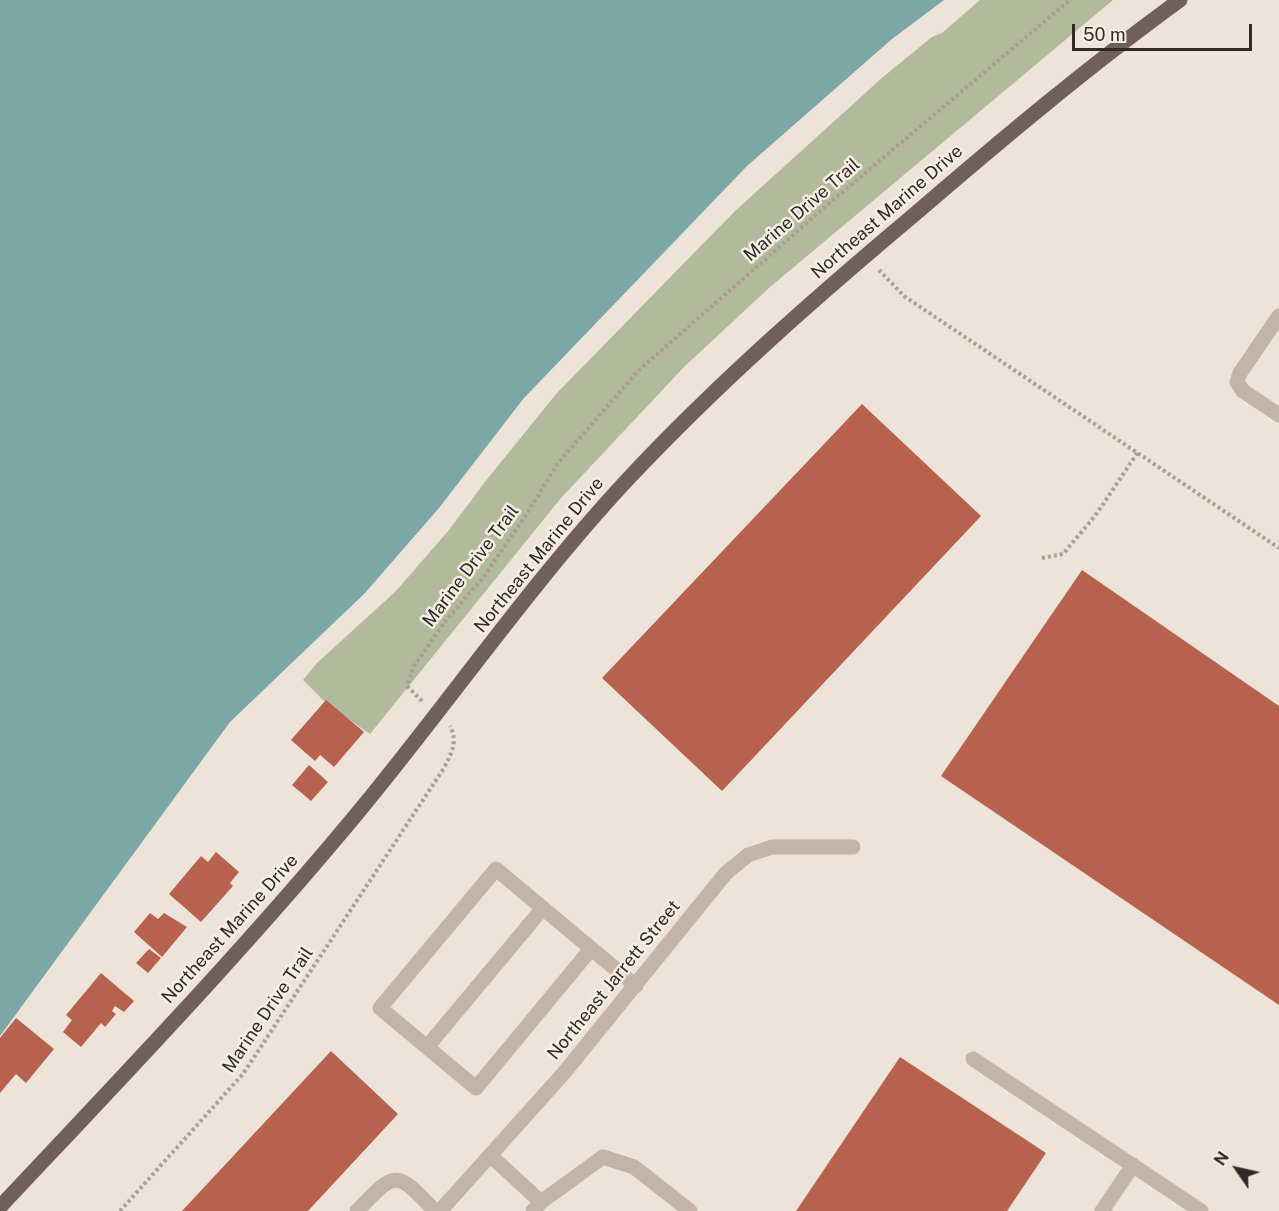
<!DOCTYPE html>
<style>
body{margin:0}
#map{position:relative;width:1279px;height:1211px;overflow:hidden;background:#ede3d9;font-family:"Public Sans",sans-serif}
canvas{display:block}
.north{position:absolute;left:1207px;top:1139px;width:60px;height:60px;-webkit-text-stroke:4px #f6ede4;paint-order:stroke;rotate:304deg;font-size:16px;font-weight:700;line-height:24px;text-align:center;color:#312926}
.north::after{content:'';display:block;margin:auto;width:21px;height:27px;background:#312926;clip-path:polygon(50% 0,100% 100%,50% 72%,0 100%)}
.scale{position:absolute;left:1072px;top:24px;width:180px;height:27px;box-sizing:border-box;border:3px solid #312926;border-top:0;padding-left:8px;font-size:18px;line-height:21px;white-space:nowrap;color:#312926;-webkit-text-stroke:4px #f6ede4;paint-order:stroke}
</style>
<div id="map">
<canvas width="1279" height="1211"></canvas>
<div class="north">N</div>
<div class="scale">50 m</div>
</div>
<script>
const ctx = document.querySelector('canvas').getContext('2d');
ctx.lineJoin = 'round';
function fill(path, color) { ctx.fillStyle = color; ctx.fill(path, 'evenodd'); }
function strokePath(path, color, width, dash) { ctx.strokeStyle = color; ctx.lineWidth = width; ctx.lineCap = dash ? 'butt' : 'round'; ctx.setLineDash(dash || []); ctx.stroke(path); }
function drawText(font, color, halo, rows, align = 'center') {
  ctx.font = font + ' "Public Sans",sans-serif'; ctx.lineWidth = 5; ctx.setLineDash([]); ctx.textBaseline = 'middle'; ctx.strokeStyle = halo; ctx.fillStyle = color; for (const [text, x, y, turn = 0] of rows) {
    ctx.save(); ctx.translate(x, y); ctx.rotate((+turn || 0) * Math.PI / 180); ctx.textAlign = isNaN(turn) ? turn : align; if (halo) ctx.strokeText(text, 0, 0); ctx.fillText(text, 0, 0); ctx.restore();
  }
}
fill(new Path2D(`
 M980 0H1113L770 287 684 367 561 498 370 734 328 705 303 680 317 663 396 591 449 530 488 478 557 393 735 211 883 77 932 37 942 33Z`), '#b1ba9b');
fill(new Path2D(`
 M0 0H944L892 39 747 166 524 398 439 508 365 593 230 722 0 1036Z`), '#7ca7a7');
fill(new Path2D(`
 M862 404 981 516 722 791 602 678Z
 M1082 570 1279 706V1005L941 776Z
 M326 700 364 732 334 767 320 755 315 761 291 740Z
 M309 765 328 782 311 801 292 785Z
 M216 852 239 872 230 883 233 886 201 922 169 894 201 856 208 862Z
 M150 913 158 919 164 913 187 927 162 957 134 932Z
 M149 949 161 958 148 973 136 963Z
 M101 973 134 1001 124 1012 115 1006 112 1011 116 1014 105 1027 101 1023 81 1047 63 1032 72 1020 66 1015Z
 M16 1018 54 1049 26 1083 16 1074 0 1093V1038Z
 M331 1051 398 1114 308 1211H182Z
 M900 1057 1046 1153 1007 1211H796Z`), '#b7624e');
strokePath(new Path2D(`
 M879 270 904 296 1279 548
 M1042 558 1063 554 1095 516 1138 452
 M422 701 407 686 414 666 446 620 482 579 526 515 558 463 638 371 826 206 1070 0
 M120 1211 243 1074 444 768C452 752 458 742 450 726`), '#af9d91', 4, [3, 3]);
strokePath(new Path2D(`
 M1279 316 1240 373 1237 382 1243 391 1279 415
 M591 949 476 1088 380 1008 496 869 636 986
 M427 1047 543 908
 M973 1059 1201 1211
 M491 1156 541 1202 533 1211
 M541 1202 603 1157 634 1167 690 1211
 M357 1211C396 1170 396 1170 435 1211
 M440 1211 563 1074 726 873 748 855 772 847H853
 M1102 1211 1133 1165`), '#c4b3a7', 15);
strokePath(new Path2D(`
 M0 1207C122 1077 246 948 360 810 450 701 531 583 628 479 717 384 815 298 915 214 1001 140 1088 67 1180 0`), '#716059', 15);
drawText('18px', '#312926', '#f6ede4', [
 ["Marine Drive Trail",802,210,-41],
 ["Northeast Marine Drive",887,212,-41],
 ["Northeast Marine Drive",539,555,-51],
 ["Marine Drive Trail",471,566,-53],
 ["Northeast Marine Drive",230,929,-48],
 ["Northeast Jarrett Street",614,980,-51],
 ["Marine Drive Trail",268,1010,-56]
]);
</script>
